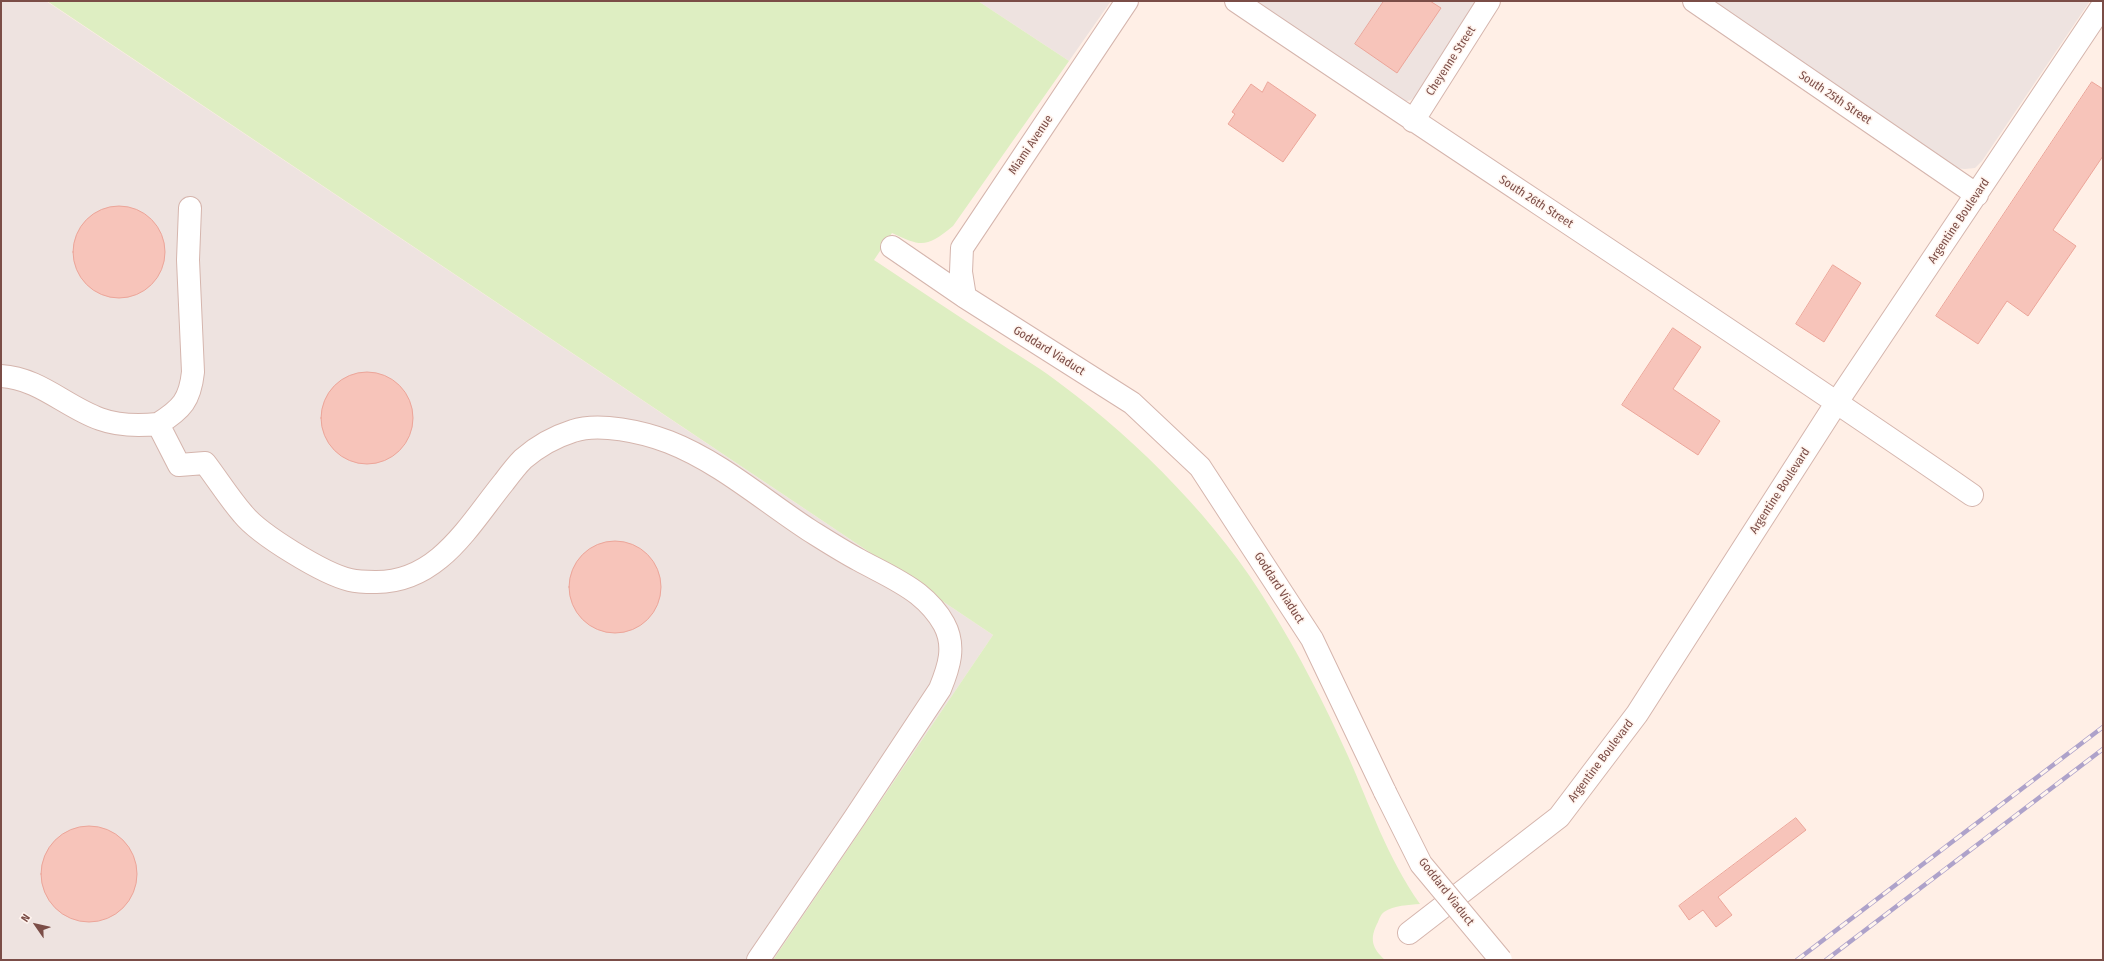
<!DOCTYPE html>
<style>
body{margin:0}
#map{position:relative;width:2104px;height:961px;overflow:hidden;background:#ffefe6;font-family:"Fira Sans Condensed",sans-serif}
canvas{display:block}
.frame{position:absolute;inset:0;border:2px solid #7b4d47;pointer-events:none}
.north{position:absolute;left:16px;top:905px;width:40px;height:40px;-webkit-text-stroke:3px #fff4ee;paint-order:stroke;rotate:304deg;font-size:11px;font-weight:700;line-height:16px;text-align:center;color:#7b4d47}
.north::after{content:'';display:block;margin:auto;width:14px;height:18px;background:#7b4d47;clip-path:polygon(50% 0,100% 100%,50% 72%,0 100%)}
</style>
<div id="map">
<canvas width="2104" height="961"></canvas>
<div class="frame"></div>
<div class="north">N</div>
</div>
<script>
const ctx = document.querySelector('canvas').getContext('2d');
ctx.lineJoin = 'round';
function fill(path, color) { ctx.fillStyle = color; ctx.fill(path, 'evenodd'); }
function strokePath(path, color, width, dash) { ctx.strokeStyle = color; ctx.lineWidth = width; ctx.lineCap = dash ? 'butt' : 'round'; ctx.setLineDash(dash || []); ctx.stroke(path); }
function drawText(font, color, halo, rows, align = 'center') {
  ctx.font = font + ' "Fira Sans Condensed",sans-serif'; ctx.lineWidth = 3; ctx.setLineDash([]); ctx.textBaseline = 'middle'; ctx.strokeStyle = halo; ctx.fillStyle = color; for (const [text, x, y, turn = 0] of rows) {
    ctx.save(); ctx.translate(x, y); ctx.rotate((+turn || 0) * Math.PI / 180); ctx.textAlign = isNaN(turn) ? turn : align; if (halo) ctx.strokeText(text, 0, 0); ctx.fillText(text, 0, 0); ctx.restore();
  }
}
fill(new Path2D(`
 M1 1H46L993 635 773 960H1Z
 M978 1H1111L1069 61Z
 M1252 1H1479L1418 94 1411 100 1404 102Z
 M1707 1H2090L1982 161 1975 168 1965 169 1954 168Z`), '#eee3e0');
fill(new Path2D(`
 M47 1H978L1069 61 953 226C926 248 922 247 892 233L874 260C916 288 958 316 1001 344 1021 357 1043 370 1062 385 1139 442 1220 524 1269 606 1299 654 1325 705 1348 756 1371 808 1387 857 1420 904 1409 905 1394 905 1384 912 1381 914 1379 919 1378 922 1369 939 1372 948 1385 960H773L993 635Z`), '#deeec2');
const building = new Path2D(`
 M1384 1H1430L1441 8 1397 73 1355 44Z
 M1268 82 1316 115 1283 162 1228 124 1235 114 1232 112 1251 84 1262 92Z
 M2092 82 2103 89V156L2053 230 2076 246 2028 316 2007 301 1978 344 1936 316Z
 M73 252a46 46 0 1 1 92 0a46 46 0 1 1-92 0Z
 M1833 265 1861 283 1824 342 1796 324Z
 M1673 328 1701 347 1673 389 1720 421 1698 455 1622 405Z
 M321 418a46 46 0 1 1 92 0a46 46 0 1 1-92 0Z
 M569 587a46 46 0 1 1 92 0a46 46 0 1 1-92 0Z
 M1796 818 1806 830 1718 897 1732 915 1716 927 1703 910 1689 920 1679 906Z
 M41 874a48 48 0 1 1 96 0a48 48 0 1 1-96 0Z`);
fill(building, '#f7c4ba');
strokePath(building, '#eca599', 1);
const minor = new Path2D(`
 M1236 1C1481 167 1729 327 1972 495
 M1694 1 1977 195
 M1413 121 1489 1
 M892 247 965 297 1132 403 1200 467 1312 639 1385 792
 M965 297 961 272 962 248 1127 1
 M1 376C39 378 66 407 100 419 119 426 139 426 158 424L179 465 205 463C218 480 229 498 243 514 260 535 324 574 350 580 358 582 367 582 375 582 438 583 469 525 504 482 510 474 516 466 523 459 538 446 554 437 573 431 599 422 643 432 669 442 720 462 763 500 809 530 825 540 842 551 859 560 879 571 900 580 918 594 928 602 938 613 944 624 956 646 949 667 940 689L854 819 758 960
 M158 424C182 409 190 400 193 372L188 260 190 208
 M1409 933 1559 817 1637 714 1837 402 2103 5`);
strokePath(minor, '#d5b5ad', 24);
strokePath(minor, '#fff', 22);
const rail = new Path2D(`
 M1797 960 2103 727
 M1826 960 2103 749`);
strokePath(rail, '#aea2ca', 4.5);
strokePath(rail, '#fff4ee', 3, [9]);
const minorBridge = new Path2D(`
 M1385 792 1421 864 1501 960`);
strokePath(minorBridge, '#d5b5ad', 24, []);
strokePath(minorBridge, '#fff', 22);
drawText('12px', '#7b4d47', '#fff4ee', [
 ["Cheyenne Street",1451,61,-57],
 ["South 25th Street",1835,98,34],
 ["Miami Avenue",1031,145,-56],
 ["South 26th Street",1536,202,33],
 ["Argentine Boulevard",1959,221,-56],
 ["Goddard Viaduct",1049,351,32],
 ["Argentine Boulevard",1780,491,-57],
 ["Goddard Viaduct",1279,588,57],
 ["Argentine Boulevard",1601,761,-53],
 ["Goddard Viaduct",1446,892,52]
]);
</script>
